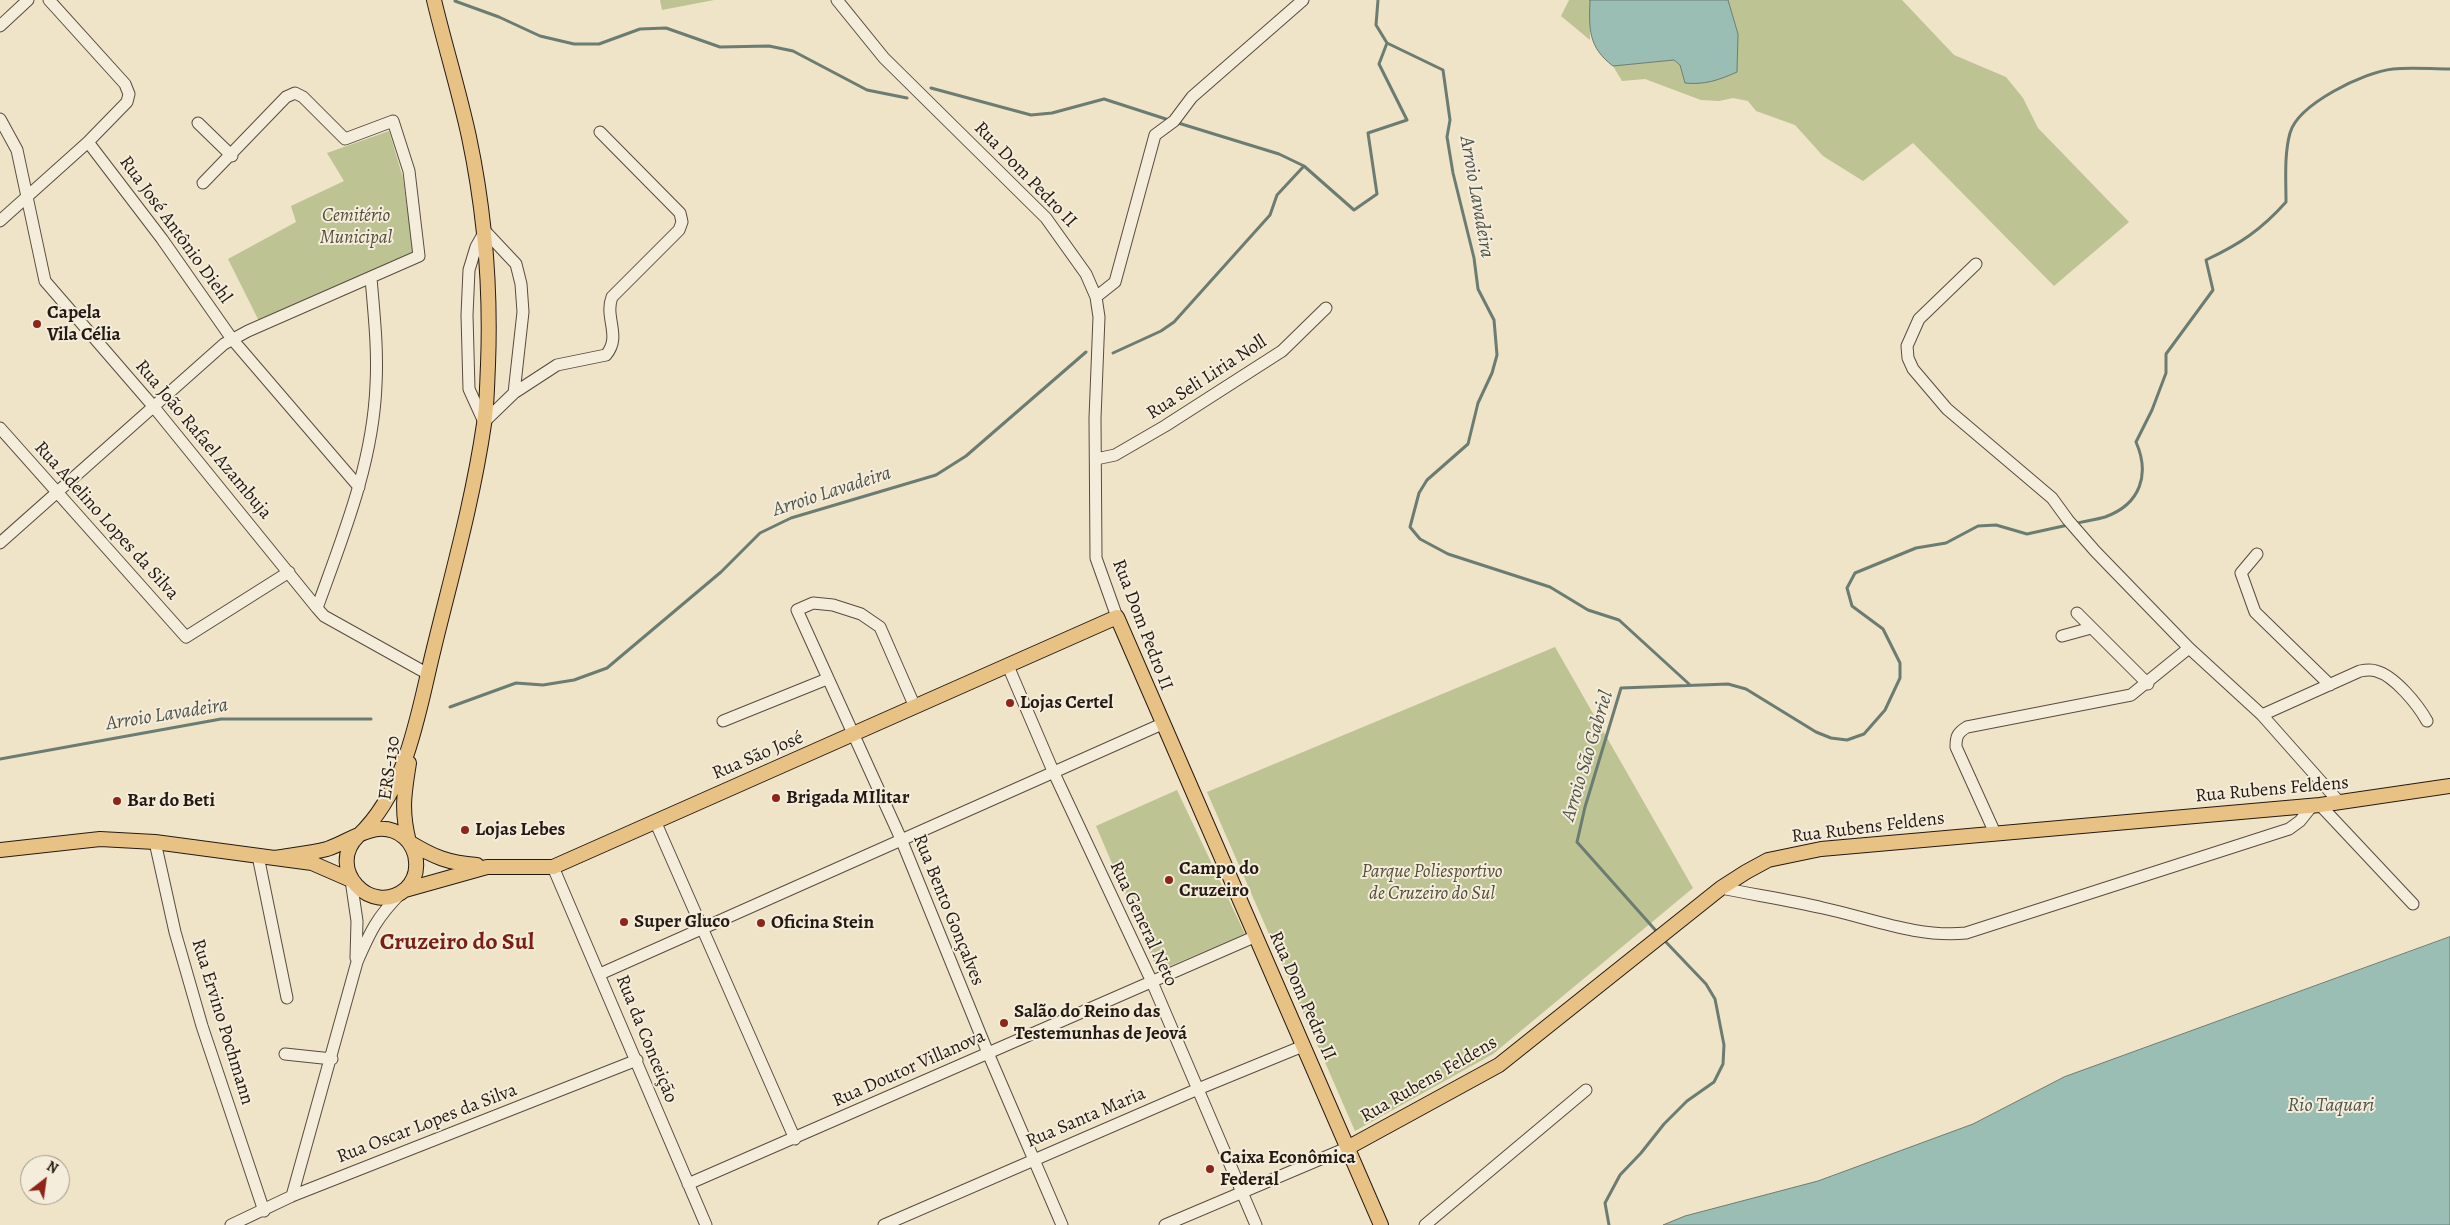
<!DOCTYPE html>
<meta charset="utf-8">
<style>
body{margin:0}
#map{position:relative;width:2450px;height:1225px;overflow:hidden;background:#efe3c8;font-family:Alegreya,serif}
canvas{display:block}
.north{position:absolute;left:20px;top:1155px;width:50px;height:50px;box-sizing:border-box;background:#f5eddb;border:1px solid #a2998b;border-radius:50%;rotate:30deg;font-size:14px;font-weight:700;line-height:20px;text-align:center;color:#251a13}
.north::after{content:'';display:block;margin:auto;width:18px;height:22px;background:#8f2418;clip-path:polygon(50% 0,100% 100%,50% 72%,0 100%)}
</style>
<div id="map">
<canvas width="2450" height="1225"></canvas>
<div class="north">N</div>
</div>
<script>
const ctx = document.querySelector('canvas').getContext('2d');
ctx.lineJoin = 'round';
function fill(path, color) { ctx.fillStyle = color; ctx.fill(path, 'evenodd'); }
function strokePath(path, color, width, dash) { ctx.strokeStyle = color; ctx.lineWidth = width; ctx.lineCap = dash ? 'butt' : 'round'; ctx.setLineDash(dash || []); ctx.stroke(path); }
function drawText(font, color, halo, rows, align = 'center') {
  ctx.font = font + ' Alegreya,serif'; ctx.lineWidth = 4; ctx.setLineDash([]); ctx.textBaseline = 'middle'; ctx.strokeStyle = halo; ctx.fillStyle = color; for (const [text, x, y, turn = 0] of rows) {
    ctx.save(); ctx.translate(x, y); ctx.rotate((+turn || 0) * Math.PI / 180); ctx.textAlign = isNaN(turn) ? turn : align; if (halo) ctx.strokeText(text, 0, 0); ctx.fillText(text, 0, 0); ctx.restore();
  }
}
fill(new Path2D(`
 M660 0H714L662 10Z
 M1569 0H1590V40L1561 16Z
 M1728 0H1902L1954 55 2006 77 2023 98 2038 128 2129 222 2054 286 1913 143 1863 181 1823 156 1795 125 1756 111 1748 101 1733 98 1719 101 1701 100 1645 79 1622 81 1613 66 1674 60 1680 65 1685 83 1738 34Z
 M389 131 403 178 413 252 259 321 228 259 296 222 291 206 344 181 327 153Z
 M1555 647 1693 888 1493 1054 1355 1131 1207 792Z
 M1177 790 1245 934 1158 971 1096 826Z`), '#bdc393');
const water = new Path2D(`
 M1590 0H1728L1738 34 1737 72C1719 80 1705 85 1685 83L1680 65 1674 60 1613 66C1588 47 1589 29 1590 0Z
 M2450 937V1225H1663L1685 1216 1818 1181 1973 1124 2064 1077Z`);
fill(water, '#9abeb3');
strokePath(water, '#6b7c73', 1);
strokePath(new Path2D(`
 M1378 0 1376 25 1387 43
 M455 1 499 17 540 36 574 44H599L640 29 666 28 720 47 769 46 793 51 867 90 907 98
 M931 88 1031 115 1052 113 1104 99 1169 120
 M1175 122 1279 154 1304 166 1354 210 1377 194 1368 133 1407 120 1379 64 1387 43 1443 70 1450 120 1447 137 1453 173 1474 258 1478 289 1494 320 1497 355 1492 373 1478 403 1468 444 1427 480 1419 493 1410 527 1420 539 1448 554 1550 587 1588 610 1619 620 1689 684
 M1113 353 1161 331 1174 322 1270 215 1277 195 1304 166
 M2074 524C2084 521 2095 520 2105 517 2141 504 2150 474 2136 442L2152 410 2166 373V354L2213 290 2206 260C2240 244 2261 230 2286 202 2286 180 2284 155 2290 133 2298 104 2364 72 2393 69 2411 67 2431 69 2450 69
 M450 707 516 683 543 685 574 680 607 668 721 572 760 533 791 518 936 475 966 456 1086 352
 M0 759 221 719H371
 M1658 933 1577 842 1585 807 1621 688 1728 684 1746 689 1816 732 1831 738 1847 740 1864 734 1885 710 1900 678V663L1883 629 1852 606 1847 588 1855 573 1916 548 1946 543 1978 526 1996 525 2027 534 2068 525
 M1609 1225 1605 1203 1620 1175 1641 1153 1664 1124 1687 1101 1714 1082 1723 1064 1724 1045 1715 999 1706 984 1664 940`), '#6b7c73', 3);
const minor = new Path2D(`
 M837 0 884 58 1046 218 1086 274 1096 297 1099 317 1095 418 1096 558 1117 617
 M0 26 28 0
 M0 119 17 150 45 281 153 406 317 608 324 616 428 674
 M198 123 232 156
 M88 142 162 239 232 339 359 487
 M0 221 88 142 127 102 129 94 125 84 49 0
 M485 231 516 264 521 284 523 312 514 393 484 422 469 389 467 315 469 270 476 247Z
 M1976 264 1919 319 1907 346 1908 358 1913 369 1947 409 2052 498 2068 520 2095 551 2189 648 2262 715 2340 803
 M1096 297 1115 282 1155 135 1174 121 1192 97 1303 0
 M514 393 557 365 606 355C622 336 604 318 612 297L679 230 682 222 680 213 600 132
 M0 428 186 637 289 572
 M1096 459 1115 455 1165 426 1282 351 1326 308
 M0 543 224 344 248 331 419 256 409 171 393 121 345 139 303 97 295 93 286 97 203 183
 M2257 554 2241 573 2255 612 2330 685
 M317 608C343 536 373 463 376 385 378 349 374 314 371 278
 M2077 613 2148 684
 M2062 636 2091 628
 M1008 666 1053 771 1152 982 1256 1225
 M915 707 880 627 861 614 833 605 813 603 797 610 901 839 988 1053 1062 1225
 M2262 715 2360 671C2365 670 2371 669 2376 671 2395 676 2418 705 2427 721
 M723 721 827 679
 M2320 805 2413 904
 M655 821 795 1139
 M1995 833 1956 747C1956 737 1957 733 1967 727L2131 695 2189 648
 M155 842 175 932 202 1026 264 1211
 M258 856 287 998
 M553 867 706 1225
 M351 880 357 921 356 958
 M1721 888C1755 895 1789 900 1823 908 1870 918 1917 938 1966 933L2289 829 2300 821 2312 806
 M600 974 1162 724
 M285 1054 332 1059
 M688 1184 1254 937
 M292 1196 357 962C370 932 377 917 401 893
 M231 1225 292 1196 637 1060
 M884 1225 1198 1089 1303 1046
 M1165 1225 1349 1147
 M1425 1225 1586 1090`);
const major = new Path2D(`
 M409 763C404 794 401 811 409 842 434 857 448 863 477 865
 M0 850 100 839 155 842 312 863 351 880
 M275 858C293 855 311 853 327 849 352 841 378 816 404 837 411 843 416 853 416 862 417 872 413 882 406 889 371 918 325 868 358 836 408 789 418 712 434 648 452 574 473 500 484 424 487 405 487 385 488 365 491 288 485 213 469 137 459 91 445 46 434 0
 M405 890 487 867H553L1117 617 1381 1225
 M1349 1147 1499 1065 1721 888 1746 872 1768 860 1821 849 2320 805 2450 786`);
strokePath(minor, '#584c40', 13);
strokePath(major, '#251a13', 16);
strokePath(minor, '#f5eddb', 11);
strokePath(major, '#e8c284', 14);
for (const [x, y, r, color] of [
 [37,324,5,"#8f2418"],
 [1010,703,5,"#8f2418"],
 [776,798,5,"#8f2418"],
 [117,801,5,"#8f2418"],
 [465,830,5,"#8f2418"],
 [1169,880,5,"#8f2418"],
 [624,922,5,"#8f2418"],
 [761,923,5,"#8f2418"],
 [1004,1023,5,"#8f2418"],
 [1210,1169,5,"#8f2418"]
]) { const dot = new Path2D(); dot.arc(x, y, r, 0, 2 * Math.PI); ctx.fillStyle = color; ctx.fill(dot); strokePath(dot, '#f5eddb', 2); }
drawText('19px', '#251a13', '#f5eddb', [
 ["Rua Dom Pedro II",1025,175,46],
 ["Rua José Antônio Diehl",175,230,54],
 ["Rua Seli Liria Noll",1207,378,-33],
 ["Rua João Rafael Azambuja",203,440,50],
 ["Rua Adelino Lopes da Silva",106,521,48],
 ["Rua Dom Pedro II",1142,625,69],
 ["Rua São José",758,756,-23],
 ["ERS-130",390,768,-82],
 ["Rua Rubens Feldens",2272,790,-5],
 ["Rua Rubens Feldens",1868,828,-7],
 ["Rua Bento Gonçalves",948,910,68],
 ["Rua General Neto",1143,924,65],
 ["Rua Dom Pedro II",1302,996,66],
 ["Rua Ervino Pochmann",222,1022,73],
 ["Rua da Conceição",646,1039,68],
 ["Rua Doutor Villanova",909,1069,-24],
 ["Rua Rubens Feldens",1429,1080,-30],
 ["Rua Santa Maria",1086,1118,-23],
 ["Rua Oscar Lopes da Silva",427,1124,-21]
]);
drawText('italic 19px', '#534d39', '#f5eddb', [
 ["Cemitério",356,216],
 ["Municipal",356,238],
 ["Parque Poliesportivo",1432,872],
 ["de Cruzeiro do Sul",1432,894]
]);
drawText('bold 19px', '#251a13', '#f5eddb', [
 ["Capela",47,313],
 ["Vila Célia",47,335],
 ["Lojas Certel",1020,703],
 ["Brigada MIlitar",786,798],
 ["Bar do Beti",127,801],
 ["Lojas Lebes",475,830],
 ["Campo do",1179,869],
 ["Cruzeiro",1179,891],
 ["Super Gluco",634,922],
 ["Oficina Stein",771,923],
 ["Salão do Reino das",1014,1012],
 ["Testemunhas de Jeová",1014,1034],
 ["Caixa Econômica",1220,1158],
 ["Federal",1220,1180]
], 'left');
drawText('italic 20px', '#4e534b', '#f5eddb', [
 ["Arroio Lavadeira",1476,197,80],
 ["Arroio Lavadeira",832,492,-18],
 ["Arroio Lavadeira",167,715,-9],
 ["Arroio São Gabriel",1588,756,-73],
 ["Rio Taquari",2331,1106]
]);
drawText('bold 24px', '#7a1f14', '#f5eddb', [
 ["Cruzeiro do Sul",457,943]
]);
</script>
